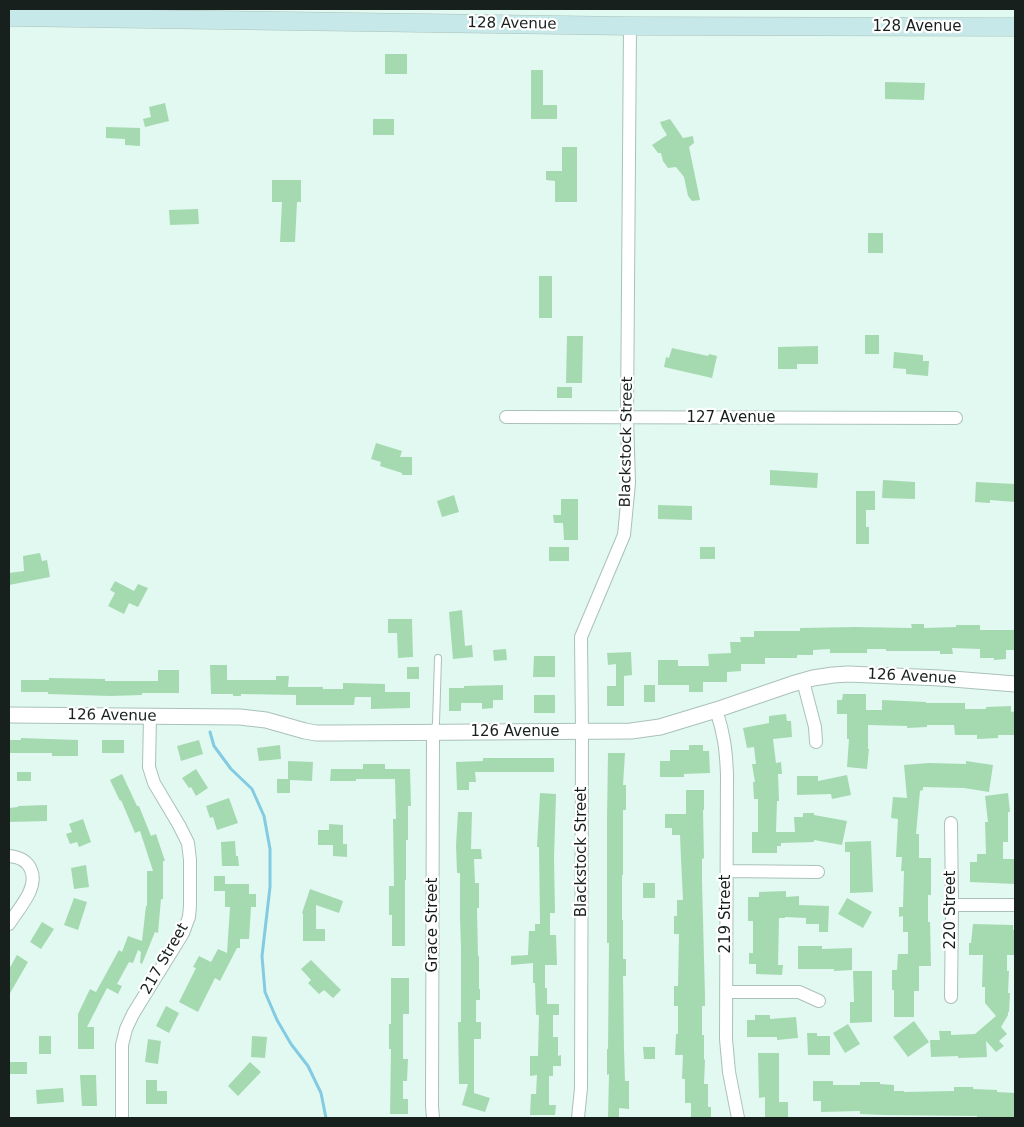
<!DOCTYPE html>
<style>
body{margin:0}
#map{position:relative;width:1024px;height:1127px;overflow:hidden;background:#e1f9f1;font-family:"DejaVu Sans",sans-serif}
canvas{display:block}
.frame{position:absolute;inset:0;border:10px solid #18201e;pointer-events:none}
</style>
<div id="map">
<canvas width="1024" height="1127"></canvas>
<div class="frame"></div>
</div>
<script>
const ctx = document.querySelector('canvas').getContext('2d');
ctx.lineJoin = 'round';
function strokePath(path, color, width, dash) { ctx.strokeStyle = color; ctx.lineWidth = width; ctx.lineCap = dash ? 'butt' : 'round'; ctx.setLineDash(dash || []); ctx.stroke(path); }
function fill(path, color) { ctx.fillStyle = color; ctx.fill(path, 'evenodd'); }
function drawText(font, color, halo, rows, align = 'center') {
  ctx.font = font + ' "DejaVu Sans",sans-serif'; ctx.lineWidth = 4.5; ctx.setLineDash([]); ctx.textBaseline = 'middle'; ctx.strokeStyle = halo; ctx.fillStyle = color; for (const [text, x, y, turn = 0] of rows) {
    ctx.save(); ctx.translate(x, y); ctx.rotate((+turn || 0) * Math.PI / 180); ctx.textAlign = isNaN(turn) ? turn : align; if (halo) ctx.strokeText(text, 0, 0); ctx.fillText(text, 0, 0); ctx.restore();
  }
}
strokePath(new Path2D(`
 M210 732 214 746 231 769 252 789 264 816 270 849V887L262 956 265 992 277 1020 291 1044 308 1066 321 1093 326 1118`), '#82cbe2', 3);
fill(new Path2D(`
 M385 54H407V74H385Z
 M531 70H543V105H557V119H531Z
 M885 82 925 83 924 100 885 99Z
 M165 103 169 121 145 127 143 119 151 117 149 107Z
 M373 119H394V135H373Z
 M670 119 683 138 693 136 694 143 689 147 700 200 692 201 688 196 684 177 676 167 668 168 663 161 661 153H658L652 145 667 135 662 127 660 122Z
 M106 127 140 128V146L125 145V139L106 138Z
 M562 147H577V202H555V181L546 180V171H562Z
 M272 180H301V202H297L295 242H280L282 202H272Z
 M198 209 199 224 170 225 169 210Z
 M868 233H883V253H868Z
 M539 276H552V318H539Z
 M865 335H879V354H865Z
 M567 336H583L582 383H566Z
 M818 346V364H797V369H778V347Z
 M672 348 708 356 709 354 717 356 712 378 664 367 666 357 669 358Z
 M894 352 923 355V361H929L928 376 906 374V369L893 368Z
 M557 387H572V398H557Z
 M376 443 402 451 400 457H412V475H402V473L380 466 381 462 371 459Z
 M770 470 818 473 817 488 770 485Z
 M883 480 915 482V499L882 498Z
 M976 482 1015 484V502L990 500V503L975 502Z
 M856 491H875V510H866V527H869V544H856Z
 M454 495 459 512 442 517 437 501Z
 M561 499H578V540H564L563 523H554L553 515H561Z
 M658 505 692 506V520L658 519Z
 M549 547H569V561H549Z
 M700 547H715V559H700Z
 M40 553 42 561 47 560 50 577 9 585V573L24 571 23 556Z
 M115 581 134 591 138 584 148 588 138 607 129 603 124 614 108 606 115 593 110 590Z
 M462 610 465 646 472 645 473 657 453 659 449 612Z
 M388 619H412L413 657 398 658 397 633H388Z
 M911 624H924V628L956 627V625H980V630H1015V650H1006V659L994 660V658H980V649L952 648 953 654H940V651H886V649H867V653H830V649L813 650V655H797V658H765V664H741V671L727 672V682H703V692H689V685H658V660H678V666H709L708 654 731 653 730 642H741L740 637H754V631H800V628L855 627 912 628Z
 M506 649 507 660 494 661 493 650Z
 M631 652 632 675 624 676V706H607V686H616V664L608 665 607 653Z
 M534 656H555V677H533Z
 M210 665H227V680H276V676H289L288 687H323V689H343V683L385 684V692H410V708L371 709V697H355L354 705H296V695L241 694V696H233V694H211Z
 M407 667H419V679H407Z
 M158 670H179V693H142V695L110 696 48 694V692H21V680H49V678L105 679V681H158Z
 M503 685V700H493V708L482 709V703H461V711H449V688H464V686Z
 M644 685H655V702H644Z
 M843 694H866V710H882V700L926 702V703H965V709H986V707L1011 706V712L1015 711V735H998V738L977 739V735H955L954 725H927V727L907 728V726L868 725V749H869L867 769 847 767 849 739H847V714H837V700H842Z
 M534 695H555V713H534Z
 M786 714 787 721H791L792 737 773 739 776 763 781 762 782 774H778L779 801H777L776 832H795L794 817H803V813H814V815L847 821 842 845 814 840V842L781 843V846H777V853H752V832H758V799H754L753 782H755L752 764H756L754 747 747 748 743 728 769 723V716Z
 M21 738 78 740V756H52V753H9V740H21Z
 M102 740H124V753H102Z
 M199 740 203 754 181 761 177 746Z
 M280 745 281 759 259 761 257 748Z
 M689 745H703V751H709L710 773 684 774V777H660V761H670V750H689Z
 M608 753H625L623 785H626V810H623V875H622V920H623V959H626V976H623L624 1049 625 1081H629V1109L619 1108V1118H608L609 1074 607 1075V1049H608L609 943H607V818Z
 M483 758H554V772H475L476 782H469V790H457L456 762 483 761Z
 M288 761 313 762 312 781 290 780V793H277V779H288Z
 M966 761 993 765 989 792 964 788 923 787V790L920 791 916 834H919V858H931V895H928V922H930L931 966H919V991H914V1017H894V990H892V970H897L898 954H908V932H903V916L899 917V907H903L904 871H901L902 857H896L898 819 891 818 893 797 907 798 904 765 929 763 966 764Z
 M363 764H385V769H410L411 806H408V840H406V880H405V946H392V915H389V886H394L393 819H396L395 779H356V781H330L331 769H363Z
 M196 769 208 788 196 796 191 787 189 788 182 778Z
 M17 772H31V781H17Z
 M122 774 137 806H139L151 836 156 834 165 861H163V899H161L158 933 155 932 142 964 140 963 141 952 138 950 133 963 129 962 117 984 122 986 118 994 107 988 87 1027H94V1049H78V1014L90 989 96 992 119 950 122 952 128 936 142 941 146 906H147V871H153L140 831 135 833 121 800 120 801 110 780Z
 M847 775 851 795 832 799 831 794 797 795V776H818V781Z
 M686 790H704V810H703L704 858 702 859V881L705 996V1006H702V1035H704V1059L705 1060 704 1084H708V1107H711V1118H691V1103H685V1079H682L683 1055H675L676 1034H678V1006H674V986H678L679 934H674V916H677V900H683L681 859 680 835H672V828H665V814H686Z
 M540 793 556 794 554 858 555 913H550V935H556L557 965H545V988H547V1004H559V1015H553V1037H558V1056L561 1055V1066H553V1076H549V1105H556L555 1115H530L531 1094H536L537 1075 530 1076V1056H538L539 1015H536L535 983H533V963L511 965V956L528 955 529 931H535V924H540L539 847H537Z
 M1008 793 1010 812H1008V842H1003V859H1014L1015 884 970 882V862H977V854H986L985 822H988L985 796Z
 M229 798 238 823 217 830 213 817 210 818 206 806Z
 M47 805V821L9 822V808L18 807V806Z
 M458 812H472L471 849H481L482 859H474L475 883H479V908H477L478 956H479V989H480V1000H476V1022H481V1039H474V1093L490 1098 485 1112 462 1105 468 1084H459L458 1022H461V949L460 918V873H457L456 845Z
 M83 819 91 842 79 847 77 842 70 844 66 834 72 832 69 824Z
 M329 824 343 825V844H347V857L333 856V845H318V830H329Z
 M235 841 236 856H238L239 866H222L221 842Z
 M871 841 873 892 850 893V852H845V842Z
 M86 865 89 887 74 889 71 868Z
 M214 876H225V891H214Z
 M643 883H655V898H643Z
 M225 884H249V894H256V907H251L249 939H240V948H237L220 981 215 978 198 1012 179 1002 196 968 193 967 199 956 211 962 218 949 227 953 230 907H225Z
 M310 889 343 901 339 913 316 905V929H325V941H303V914L302 913Z
 M786 891V897L799 896V905L829 906 828 932H819V924H806V918L785 917V918H779L778 965H783L782 975 756 974V964H749V953H753V921H748V897H759V892Z
 M74 898 87 902 78 930 64 925Z
 M847 898 872 912 863 928 838 914Z
 M42 922 54 929 41 949 30 942Z
 M973 924 1013 925V930H1015V955H1007V971H1009L1008 993H1010L1009 1012H1008V1015L1001 1027 1007 1034 999 1041 1004 1046 996 1052 986 1041 987 1057 958 1058V1056L931 1057 930 1040H940L939 1031H951V1035L975 1034 996 1016 985 1003V987H982L983 955H969V943H971Z
 M798 946H822V949L852 948V970L834 971V969H798Z
 M17 955 28 962 9 995V969Z
 M311 960 341 990 333 998 324 990 319 994 308 983 311 980 301 969Z
 M853 971H872V1022L850 1023V1002H854Z
 M391 978H409V1014H403V1059H408L407 1081H403V1099H408V1114H390L391 1049H389V1024H391Z
 M166 1006 179 1013 169 1033 156 1026Z
 M755 1015H770V1019L796 1017 798 1038 777 1040V1037H747V1020H755Z
 M914 1021 929 1042 908 1057 893 1037Z
 M848 1024 860 1044 845 1053 833 1033Z
 M807 1033H817V1036H830V1055H808Z
 M39 1036H51V1054H39Z
 M252 1036 267 1037 265 1058 251 1057Z
 M148 1039 161 1041 158 1064 145 1062Z
 M643 1047H655V1059H644Z
 M758 1053H779V1102H788V1118H765V1097L759 1098Z
 M9 1062H27V1074H9Z
 M250 1062 261 1072 238 1096 228 1086Z
 M80 1075H96L97 1106H82Z
 M146 1080H157V1091H167V1104H146Z
 M813 1081H833V1085H860V1082H880V1084L894 1085V1091H904V1092L954 1091V1087H973V1089L997 1090V1092L1015 1093V1118L977 1117V1116L884 1115 860 1114V1111L821 1112V1101H813Z
 M63 1088 64 1102 37 1104 36 1090Z`), '#a5dab0');
const service = new Path2D(`
 M434 731 436 723 438 658`);
const minor = new Path2D(`
 M506 417 956 418
 M803 681 815 727 816 742
 M716 710C724 733 726 750 727 774L726 1039 729 1072 738 1118
 M433 732 432 1106 433 1118
 M9 856C19 857 27 860 31 870 39 888 18 909 9 924
 M727 871 818 872
 M952 905H1015
 M726 992H799L819 1001
 M951 997 952 905 951 823
 M122 1118V1045L126 1029 133 1014 183 933 189 917 190 906V860L188 843 179 825 154 783 149 767 150 716
 M578 1118 581 1088 582 731 581 637 624 535 629 483 627 418 630 26`);
const tertiary = new Path2D(`
 M9 715 240 717 266 720 305 731 316 733H335L631 731 660 727 716 710 792 684 813 678 833 675 848 674 940 678 1015 684`);
const secondary = new Path2D(`
 M9 17 630 26 1015 27`);
strokePath(service, '#aac1b9', 8);
strokePath(minor, '#aac1b9', 14);
strokePath(tertiary, '#aac1b9', 17);
strokePath(secondary, '#aac1b9', 19);
strokePath(service, '#fff', 6);
strokePath(minor, '#fff', 12);
strokePath(tertiary, '#fff', 15);
strokePath(secondary, '#c7e8e8', 18);
drawText('15px', '#18201e', '#fff', [
 ["128 Avenue",512,24,1],
 ["128 Avenue",917,27],
 ["127 Avenue",731,418],
 ["Blackstock Street",627,442,-89],
 ["126 Avenue",912,677,3],
 ["126 Avenue",112,716,1],
 ["126 Avenue",515,732],
 ["Blackstock Street",582,852,-90],
 ["220 Street",951,910,-90],
 ["219 Street",726,914,-90],
 ["Grace Street",433,925,-90],
 ["217 Street",165,959,-60]
]);
</script>
